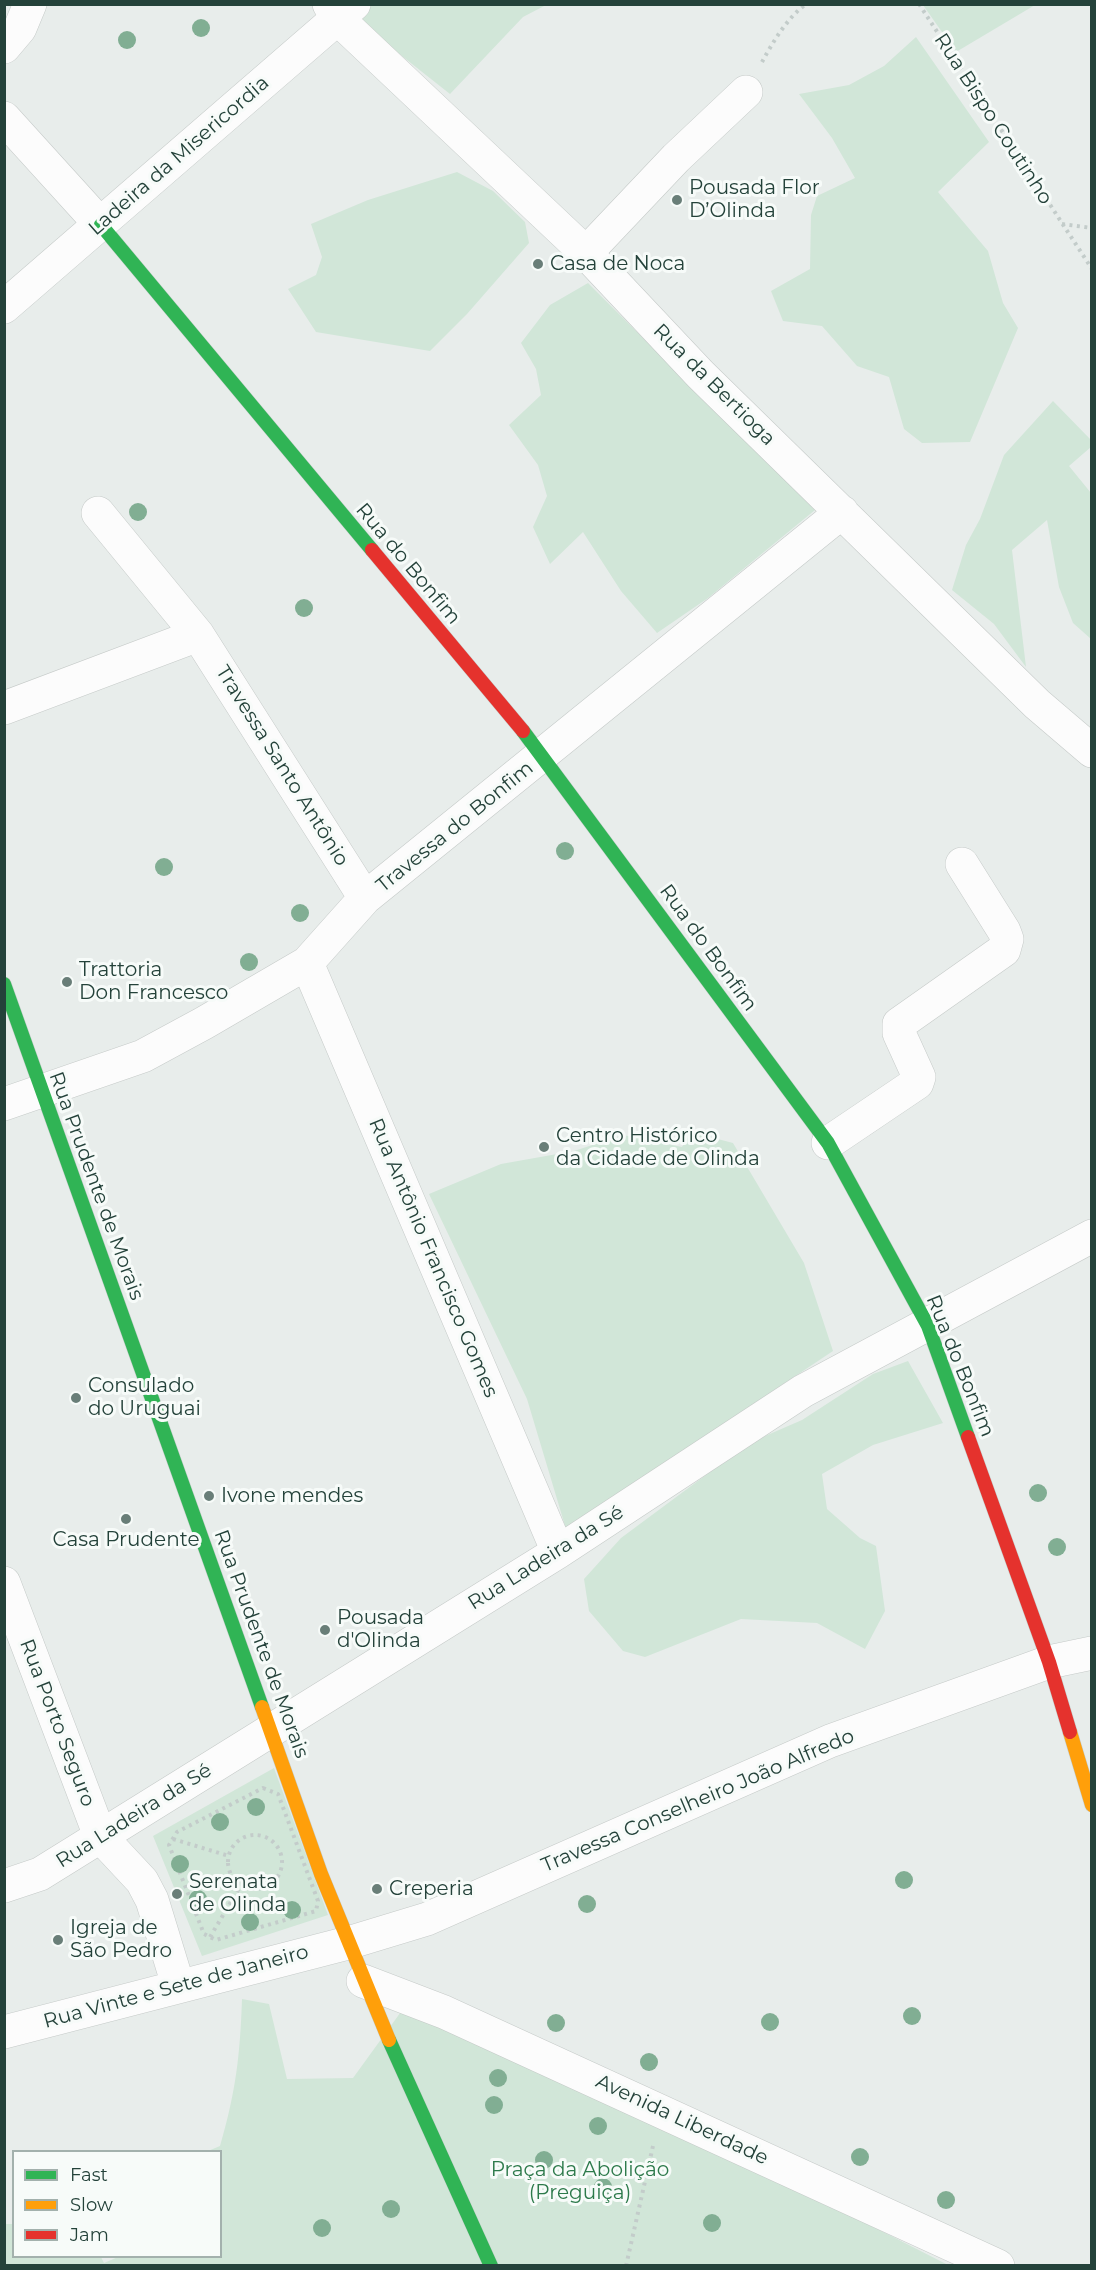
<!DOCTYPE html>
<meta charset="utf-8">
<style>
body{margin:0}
#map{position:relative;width:1096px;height:2270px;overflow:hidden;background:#e8edeb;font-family:Montserrat,sans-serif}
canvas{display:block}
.frame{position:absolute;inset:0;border:6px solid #24423a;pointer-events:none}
.legend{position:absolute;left:12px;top:2150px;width:210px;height:108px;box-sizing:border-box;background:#f7fbf9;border:2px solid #a3b1ad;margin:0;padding:8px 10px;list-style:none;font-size:18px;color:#24423a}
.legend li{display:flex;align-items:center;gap:12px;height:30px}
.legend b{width:30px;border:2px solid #a3b1ad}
</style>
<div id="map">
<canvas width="1096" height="2270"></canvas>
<div class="frame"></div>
<ul class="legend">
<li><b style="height:8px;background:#30b455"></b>Fast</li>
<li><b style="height:8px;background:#ff9f0a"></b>Slow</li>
<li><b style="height:8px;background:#e5322d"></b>Jam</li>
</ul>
</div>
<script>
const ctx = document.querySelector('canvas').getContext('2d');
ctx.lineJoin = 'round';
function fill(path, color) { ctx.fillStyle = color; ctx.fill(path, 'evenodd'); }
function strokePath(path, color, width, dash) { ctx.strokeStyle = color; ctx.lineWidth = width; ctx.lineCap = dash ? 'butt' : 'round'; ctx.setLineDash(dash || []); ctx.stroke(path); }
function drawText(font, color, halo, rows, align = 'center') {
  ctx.font = font + ' Montserrat,sans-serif'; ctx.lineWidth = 6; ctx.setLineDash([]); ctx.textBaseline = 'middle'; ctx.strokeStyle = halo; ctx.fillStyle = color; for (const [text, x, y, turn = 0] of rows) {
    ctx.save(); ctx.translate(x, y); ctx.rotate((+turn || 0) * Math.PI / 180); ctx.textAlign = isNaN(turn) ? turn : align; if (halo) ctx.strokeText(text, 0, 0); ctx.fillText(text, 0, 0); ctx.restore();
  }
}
fill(new Path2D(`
 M353 4 546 5 523 17 450 94 345 11Z
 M923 5H1035L956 52Z
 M916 37 989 142 938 192 988 251 1003 303 1018 328 970 442 922 443 904 429 889 377 857 366 822 326 783 321 771 291 810 269 811 215 817 196 855 178 832 138 799 94 849 85 884 66Z
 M457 172 493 191 525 222 529 243 467 314 430 351 316 332 288 289 316 275 322 257 311 224 368 200Z
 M588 283 815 510 708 598 657 633 621 591 583 532 550 564 533 527 547 496 538 465 509 425 541 395 536 369 521 343 550 305Z
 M1053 401 1091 440V447L1069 466 1091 493V639L1073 623 1059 587 1047 520 1012 550 1026 667 994 624 952 590 966 545 980 519 1004 455Z
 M691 1132 733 1143 804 1263 833 1351 566 1529 527 1399 429 1194 501 1164 574 1151 623 1135 682 1147Z
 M908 1361 943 1423 873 1445 822 1474 827 1509 860 1538 876 1546 885 1611 865 1649 817 1623 741 1619 645 1657 623 1651 589 1611 584 1579 621 1538 749 1443 802 1420 873 1374Z
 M274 1768 328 1915 202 1956 153 1836Z
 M242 1999 269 2004 287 2079 353 2078 403 2009 854 2217 948 2265 5 2266 4 2224H13L14 2256 101 2257 104 2263 118 2257 220 2256V2152L208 2151 220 2146C236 2091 240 2056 242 1999Z`), '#d1e6d8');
const street = new Path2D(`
 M329 4 337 18 586 253 700 374 1037 704 1092 751
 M4 47 20 28 30 4
 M4 118 101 225
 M586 253 676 158 746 92
 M4 307 354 4
 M98 513 198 635 365 898
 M4 708 198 635
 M307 963 558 1552
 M4 1104 143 1056 204 1023 307 963 365 898 842 512
 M828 1143 917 1083 919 1077 899 1033V1024L1004 950 1007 939 1004 931 962 864
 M4 1583 100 1836 142 1881 152 1900 178 1985
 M4 1886 40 1874 558 1552 803 1391 1092 1236
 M363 1981 444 2012 998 2266
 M4 2032 348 1943 427 1919 830 1741 1049 1662 1092 1653`);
const fast = new Path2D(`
 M101 225 372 550
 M523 731 828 1143 928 1326 968 1437
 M4 984 262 1707
 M389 2040 491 2266`);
const slow = new Path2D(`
 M262 1707 321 1874 389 2040
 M1070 1732 1092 1805`);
const jam = new Path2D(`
 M372 550 523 731
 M968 1437 1049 1662 1070 1732`);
strokePath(street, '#c5cac8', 34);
strokePath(fast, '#c3cbc8', 15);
strokePath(slow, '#c3cbc8', 15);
strokePath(jam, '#c3cbc8', 15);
strokePath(new Path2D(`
 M919 4 1092 269
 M762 62C773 42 787 18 806 4
 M1062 224 1092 228
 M263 1788 278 1794 318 1901 316 1911 216 1940 204 1934 169 1845 177 1832Z
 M228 1862a27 27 0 1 1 54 0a27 27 0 1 1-54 0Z
 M173 1839 229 1856
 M210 1937 241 1885
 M626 2266 653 2146`), '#c3ccca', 4, [3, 4.5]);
strokePath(street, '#fcfcfc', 33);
strokePath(fast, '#30b455', 14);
strokePath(slow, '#ff9f0a', 14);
strokePath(jam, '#e5322d', 14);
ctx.fillStyle = '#81ae93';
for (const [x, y] of [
 [201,28],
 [127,40],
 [138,512],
 [304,608],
 [565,851],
 [164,867],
 [300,913],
 [249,962],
 [1038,1493],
 [1057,1547],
 [256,1807],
 [220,1822],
 [180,1864],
 [904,1880],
 [198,1899],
 [587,1904],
 [292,1910],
 [250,1922],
 [912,2016],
 [770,2022],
 [556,2023],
 [649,2062],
 [498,2078],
 [494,2105],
 [598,2126],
 [860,2157],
 [544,2160],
 [603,2187],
 [946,2200],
 [391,2209],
 [712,2223],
 [322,2228]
]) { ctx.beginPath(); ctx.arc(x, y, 9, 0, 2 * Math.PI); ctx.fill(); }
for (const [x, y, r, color] of [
 [677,200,6,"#697e78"],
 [538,264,6,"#697e78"],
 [67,982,6,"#697e78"],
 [544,1147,6,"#697e78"],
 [76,1398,6,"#697e78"],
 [209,1496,6,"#697e78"],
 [126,1519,6,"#697e78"],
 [325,1630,6,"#697e78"],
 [377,1889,6,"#697e78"],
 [177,1894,6,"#697e78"],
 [58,1940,6,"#697e78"]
]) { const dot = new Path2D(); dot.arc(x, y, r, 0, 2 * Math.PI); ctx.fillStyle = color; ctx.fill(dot); strokePath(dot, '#f7fbf9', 2); }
drawText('20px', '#24423a', '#f7fbf9', [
 ["Rua Bispo Coutinho",993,119,57],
 ["Ladeira da Misericordia",179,156,-41],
 ["Rua da Bertioga",714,385,45],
 ["Rua do Bonfim",408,564,50],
 ["Travessa Santo Antônio",282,766,58],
 ["Travessa do Bonfim",455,827,-39],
 ["Rua do Bonfim",708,948,54],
 ["Rua Prudente de Morais",96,1186,70],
 ["Rua Antônio Francisco Gomes",433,1258,67],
 ["Rua do Bonfim",960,1366,68],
 ["Rua Ladeira da Sé",546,1558,-32],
 ["Rua Prudente de Morais",261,1644,70],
 ["Rua Porto Seguro",57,1723,69],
 ["Travessa Conselheiro João Alfredo",698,1801,-23],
 ["Rua Ladeira da Sé",134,1816,-32],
 ["Rua Vinte e Sete de Janeiro",176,1987,-15],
 ["Avenida Liberdade",682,2120,25]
]);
drawText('20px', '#24423a', '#f7fbf9', [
 ["Pousada Flor",689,188],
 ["D’Olinda",689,211],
 ["Casa de Noca",550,264],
 ["Trattoria",79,970],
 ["Don Francesco",79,993],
 ["Centro Histórico",556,1136],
 ["da Cidade de Olinda",556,1159],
 ["Consulado",88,1386],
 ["do Uruguai",88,1409],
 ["Ivone mendes",221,1496],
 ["Casa Prudente",126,1540,"center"],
 ["Pousada",337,1618],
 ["d'Olinda",337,1641],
 ["Serenata",189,1882],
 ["de Olinda",189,1905],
 ["Creperia",389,1889],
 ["Igreja de",70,1928],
 ["São Pedro",70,1951]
], 'left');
drawText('20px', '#2d7a4b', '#f7fbf9', [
 ["Praça da Abolição",580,2170],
 ["(Preguiça)",580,2193]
]);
</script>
